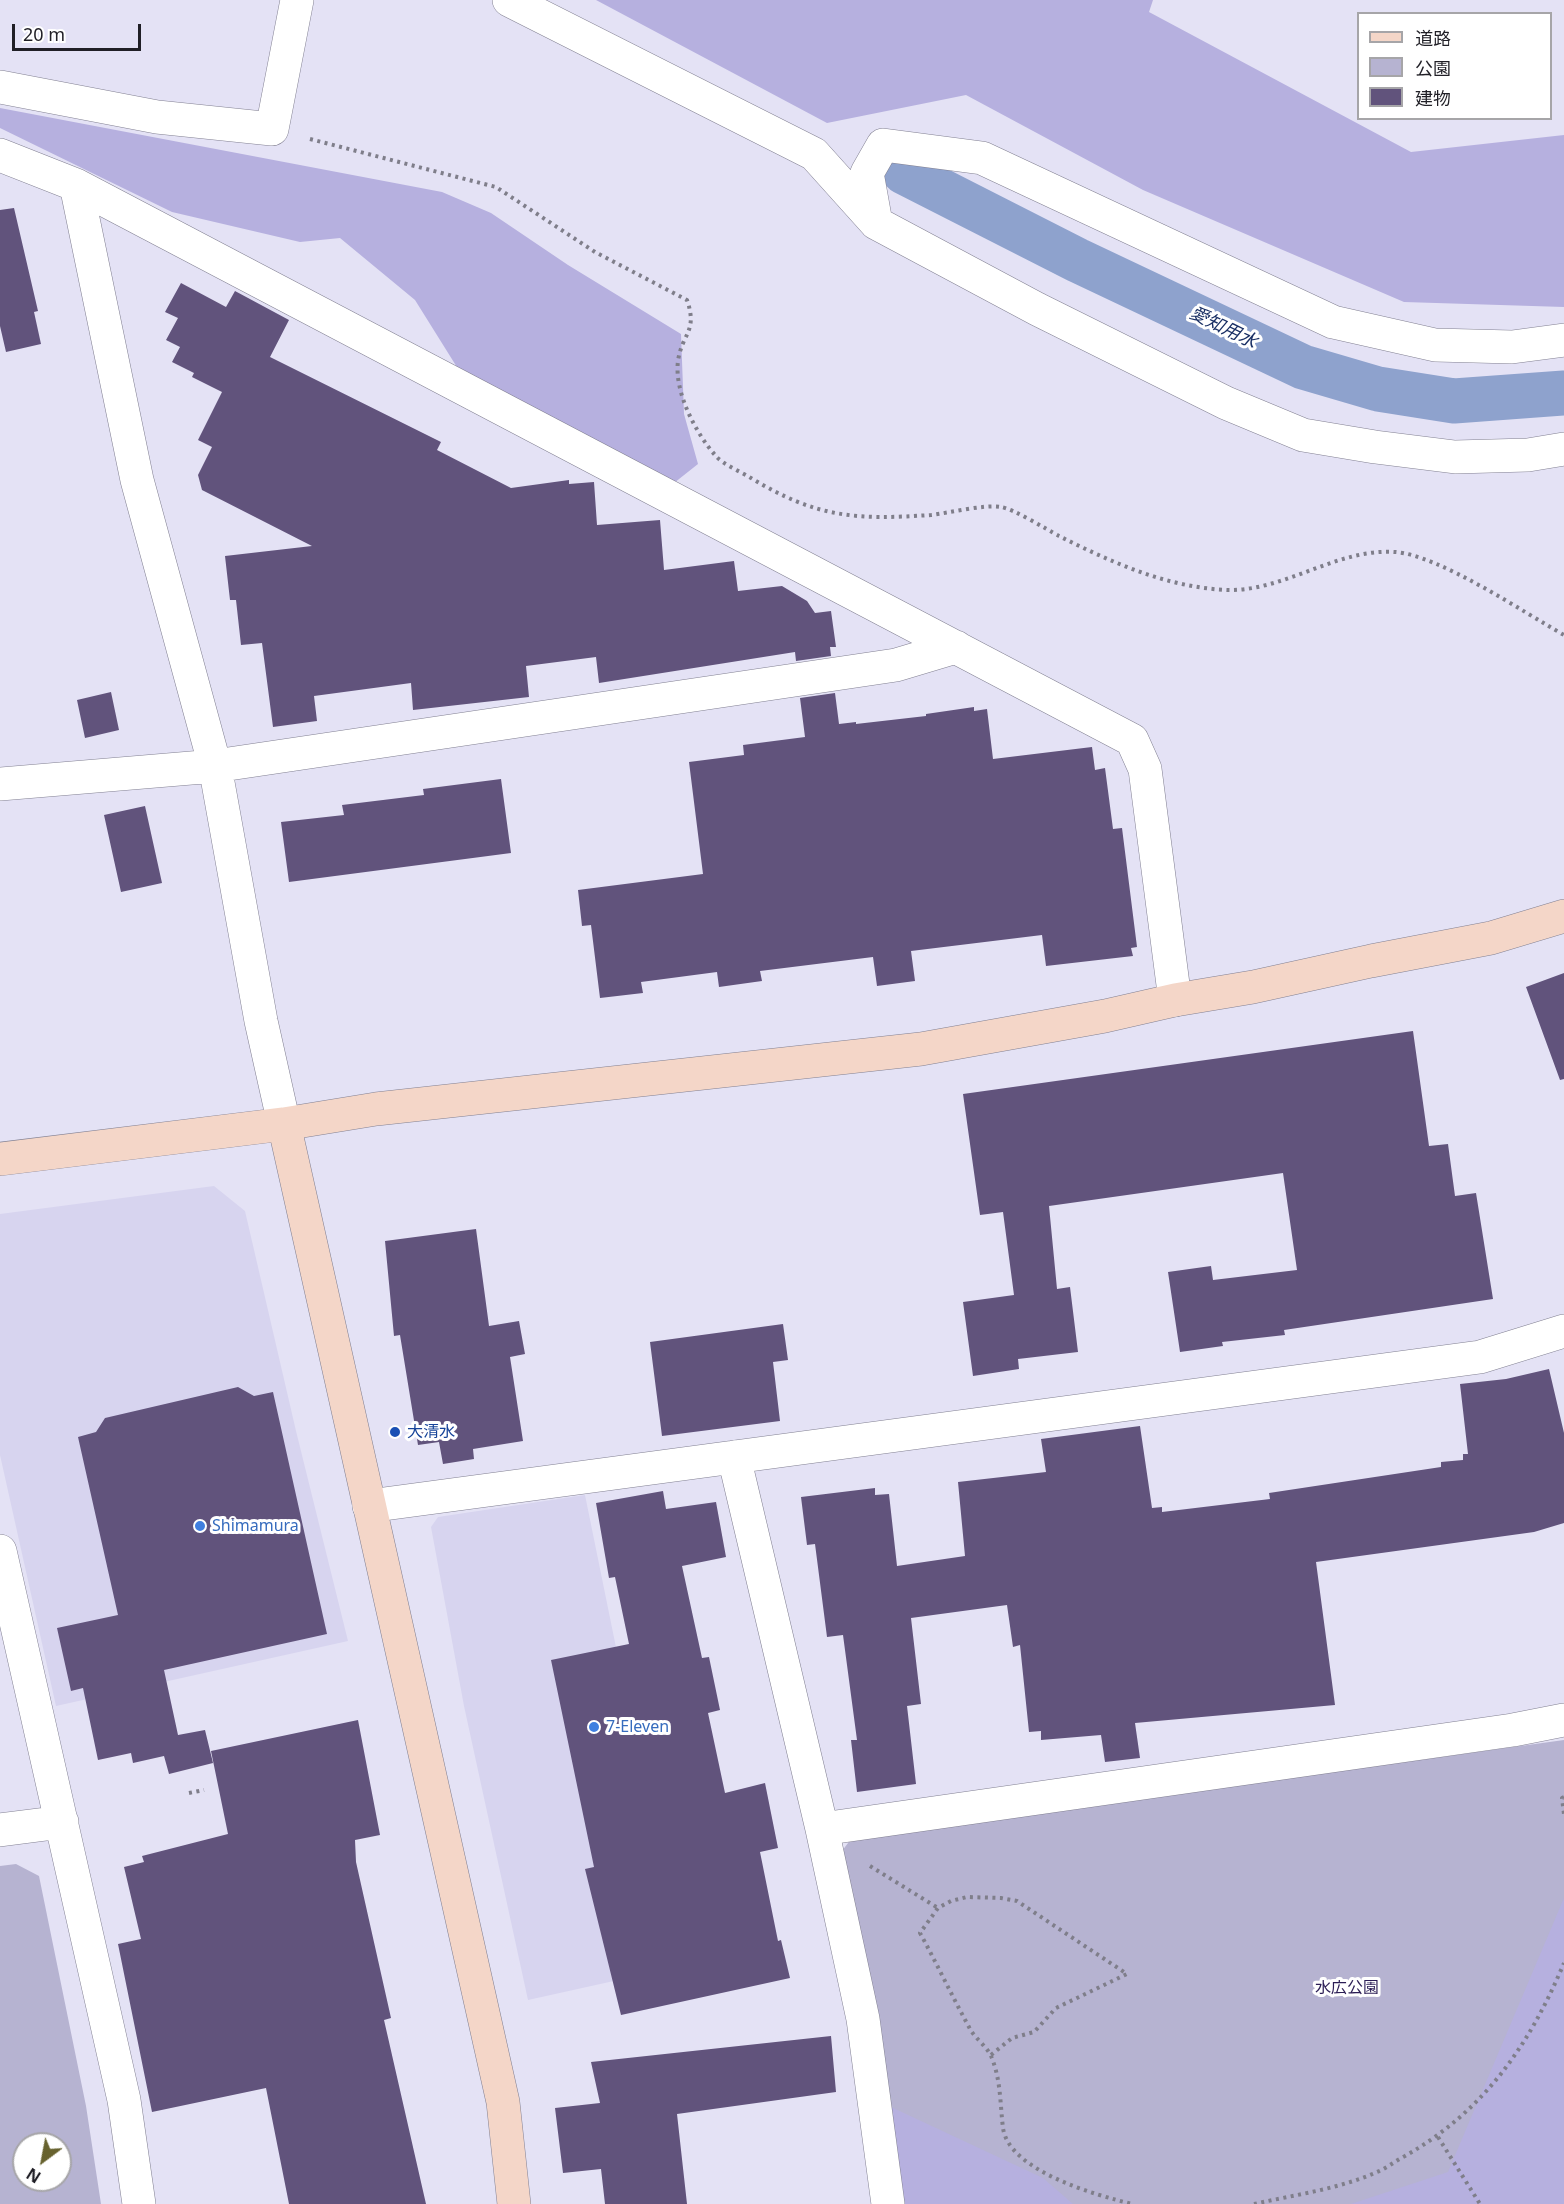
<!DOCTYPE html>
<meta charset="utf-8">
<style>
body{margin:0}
#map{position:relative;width:1564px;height:2204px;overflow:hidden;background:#e4e2f5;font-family:"Noto Sans","Noto Sans JP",sans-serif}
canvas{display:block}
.legend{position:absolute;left:1357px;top:12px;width:195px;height:108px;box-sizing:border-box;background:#fff;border:2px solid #a6a5a8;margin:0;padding:8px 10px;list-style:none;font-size:18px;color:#201f26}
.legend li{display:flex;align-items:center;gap:12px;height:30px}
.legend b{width:30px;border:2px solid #a6a5a8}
.north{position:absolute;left:12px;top:2132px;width:60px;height:60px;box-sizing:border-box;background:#fff;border:2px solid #a6a5a8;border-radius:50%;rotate:212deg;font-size:16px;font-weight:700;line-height:24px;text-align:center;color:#201f26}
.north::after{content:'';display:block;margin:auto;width:21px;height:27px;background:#67622e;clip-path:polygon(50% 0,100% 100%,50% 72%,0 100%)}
.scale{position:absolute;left:12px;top:24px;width:129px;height:27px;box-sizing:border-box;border:3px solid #201f26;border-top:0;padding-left:8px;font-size:18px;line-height:21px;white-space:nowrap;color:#201f26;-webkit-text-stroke:4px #fff;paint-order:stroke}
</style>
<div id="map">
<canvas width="1564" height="2204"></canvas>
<ul class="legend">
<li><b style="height:8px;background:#f4d6c8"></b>道路</li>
<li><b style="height:16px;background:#b6b3d1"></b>公園</li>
<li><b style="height:16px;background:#61537c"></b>建物</li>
</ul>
<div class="north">N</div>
<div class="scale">20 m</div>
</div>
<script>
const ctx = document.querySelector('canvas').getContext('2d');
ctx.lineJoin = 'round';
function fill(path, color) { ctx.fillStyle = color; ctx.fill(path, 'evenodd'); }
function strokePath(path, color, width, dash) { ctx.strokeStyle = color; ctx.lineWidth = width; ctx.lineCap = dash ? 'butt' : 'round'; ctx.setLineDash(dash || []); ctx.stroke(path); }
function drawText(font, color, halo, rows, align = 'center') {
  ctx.font = font + ' "Noto Sans","Noto Sans JP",sans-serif'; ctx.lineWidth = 6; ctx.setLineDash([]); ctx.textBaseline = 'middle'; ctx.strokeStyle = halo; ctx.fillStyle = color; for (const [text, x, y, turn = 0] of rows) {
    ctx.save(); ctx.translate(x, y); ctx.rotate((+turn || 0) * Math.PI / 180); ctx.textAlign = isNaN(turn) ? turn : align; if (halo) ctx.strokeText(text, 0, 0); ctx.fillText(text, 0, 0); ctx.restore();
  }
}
fill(new Path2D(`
 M214 1186 245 1211 296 1431 348 1641 56 1706 0 1455V1214Z
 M585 1495 657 1849 686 1965 528 2000 464 1706 431 1527 438 1517Z`), '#d7d4ef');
fill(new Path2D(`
 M1564 1740V2204H902L842 1851 851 1839Z
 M16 1864 39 1876 86 2106 101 2204H0V1866ZM24 2144H60V2180H24Z`), '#b6b3d1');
fill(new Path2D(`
 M596 0H1153L1149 12 1411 152 1564 135V307L1404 302 1143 190 966 95 827 123Z
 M0 108 442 192 491 213 568 265 681 334 684 414 698 464 674 483 460 372 415 300 340 238 300 242 172 212 0 128Z
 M1564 1898V2204H1351L1448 2172Z
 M891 2107 1043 2178 1073 2204H902Z`), '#b6b0df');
strokePath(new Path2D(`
 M904 172 1077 260 1303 367 1378 389 1454 401 1564 393`), '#8ea2cd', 45);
fill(new Path2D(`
 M14 208 38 311 34 312 41 344 6 352 0 326V210Z
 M181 283 226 307 235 291 289 320 270 357 441 442 437 450 511 488 569 480V484L594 482 597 525 660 520 664 570 734 561 738 591 782 586 807 601 815 613 831 611 836 647H830L831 656 796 661 795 652 599 683 596 657 526 666 529 697 413 710 411 683 314 696 317 721 273 727 262 643 241 645 236 600H230L225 556 312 546 202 490 198 475 212 447 198 440 222 392 192 377 194 373 172 362 180 347 166 340 178 318 165 312Z
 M111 692 119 730 85 738 77 700Z
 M835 693 839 724 856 722V724L926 716V714L974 707V711L987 709 993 759 1092 747 1095 770 1105 768 1113 829 1122 828 1137 947 1131 948 1133 956 1046 966 1042 935 911 951 915 981 877 986 873 957 760 971 762 981 719 987 717 972 641 982 643 993 600 998 591 925 582 926 578 890 703 874 689 762 744 755 743 745 805 737 800 698Z
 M501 779 511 853 289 882 281 822 344 815 342 805 424 795 423 789Z
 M145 806 162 883 121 892 104 815Z
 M1564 973V1079L1560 1080 1526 987Z
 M1413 1031 1429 1146 1448 1144 1455 1196 1476 1193 1493 1299 1284 1330 1285 1335 1222 1342 1223 1346 1180 1352 1168 1272 1211 1266 1213 1280 1297 1270 1283 1173 1049 1206 1057 1289 1070 1287 1078 1352 1018 1359 1019 1369 973 1376 963 1302 1014 1295 1003 1212 980 1215 963 1094Z
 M476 1229 489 1326 519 1321 525 1354 510 1357 523 1441 473 1449 474 1459 443 1464 439 1442 418 1445 400 1335 394 1336 385 1241Z
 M783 1324 788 1360 773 1362 780 1421 662 1436 650 1342Z
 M1549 1369 1564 1433V1523L1534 1532 1316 1562 1335 1705 1135 1723 1140 1758 1105 1762 1101 1735 1041 1740V1731L1029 1732 1020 1645 1013 1647 1007 1605 911 1618 921 1704 907 1706 916 1784 857 1792 851 1740H857L843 1635 827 1637 815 1544 807 1545 801 1497 875 1488V1495L889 1494 897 1566 965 1556 958 1482 1046 1472 1041 1439 1140 1426 1152 1508 1162 1507V1512L1270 1499 1269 1493 1441 1467V1462L1463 1460V1454H1468L1460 1384 1506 1379Z
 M238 1387 254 1396 273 1392 327 1634 164 1670 178 1735 205 1730 213 1763 169 1774 164 1756 133 1763 131 1753 98 1760 83 1688 71 1691 57 1628 118 1615 78 1437 96 1432 105 1418Z
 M663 1491 666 1509 716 1502 726 1557 682 1566 702 1658 709 1657 720 1710 708 1713 725 1793 765 1783 778 1848 760 1852 778 1941 781 1940 790 1978 621 2015 585 1869 594 1867 551 1660 629 1644 615 1577 609 1578 596 1503Z
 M358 1720 380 1835 355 1840 356 1862 391 2018 384 2020 426 2204H289L266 2088 152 2112 118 1944 141 1939 124 1867 144 1862 142 1856 228 1834 211 1751Z
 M831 2036 836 2092 677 2114 687 2204H605L601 2169 563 2173 555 2108 600 2103 591 2062Z`), '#61537c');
const street = new Path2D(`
 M509 0 814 154 876 223 1037 309 1226 403 1303 435 1375 447 1455 457 1528 455 1564 449
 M0 87 157 117 272 129 297 0
 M0 155 76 185 1132 740 1145 769 1175 1000
 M76 185 137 480 215 766 261 1021 284 1124
 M876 223 867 173 883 145 982 158 1333 322 1435 345 1512 347 1564 340
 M0 784 215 766 896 665 956 647
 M734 1457 822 1829 863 2019 888 2204
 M369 1506 1480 1357 1564 1331
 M0 1551 124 2100 139 2204
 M822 1829 1513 1730 1564 1720
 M0 1830 62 1822`);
const secondary = new Path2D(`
 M284 1124 503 2102 514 2204
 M0 1159 284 1124 376 1109 921 1049 1105 1016 1175 1000 1253 987 1371 961 1491 938 1564 916`);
strokePath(street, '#828092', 34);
strokePath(secondary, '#828092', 34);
strokePath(new Path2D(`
 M310 139 496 187 595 252 687 300C698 332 682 333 678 361 674 391 695 432 715 455 723 465 740 471 751 478 817 518 856 520 931 515 949 513 985 504 1001 507 1014 509 1046 529 1059 536 1111 562 1168 588 1228 590 1286 591 1337 548 1395 552 1439 555 1523 612 1564 635
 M189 1793 204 1790
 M1564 1797 1562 1798 1564 1814
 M870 1866 938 1908
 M991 2055 1012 2038 1034 2032 1056 2008 1127 1974 1017 1901 1001 1898 967 1897 951 1901 938 1908 920 1933C937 1964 952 1996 969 2027 974 2038 986 2045 991 2056 1001 2079 1000 2104 1003 2128 1009 2171 1096 2195 1132 2204
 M1438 2137 1480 2204
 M1254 2204C1294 2195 1339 2189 1377 2172 1387 2168 1395 2161 1405 2156 1484 2111 1529 2046 1564 1963`), '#7f7e8a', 4, [3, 4.5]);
strokePath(street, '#fff', 33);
strokePath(secondary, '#f4d6c8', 33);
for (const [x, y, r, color] of [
 [395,1432,6,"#1a4fb4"],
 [200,1526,6,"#3f7fe0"],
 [594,1727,6,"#3f7fe0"]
]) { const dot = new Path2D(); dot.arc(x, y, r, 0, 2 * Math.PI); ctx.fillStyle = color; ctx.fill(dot); strokePath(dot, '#fff', 2); }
drawText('16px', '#164399', '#fff', [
 ["大清水",407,1432]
], 'left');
drawText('16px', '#366cbe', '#fff', [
 ["Shimamura",212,1526],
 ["7-Eleven",606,1727]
], 'left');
drawText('16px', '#2b1d55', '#fff', [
 ["水広公園",1347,1988]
]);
drawText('italic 18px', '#192f64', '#fff', [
 ["愛知用水",1223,328,26]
]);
</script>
